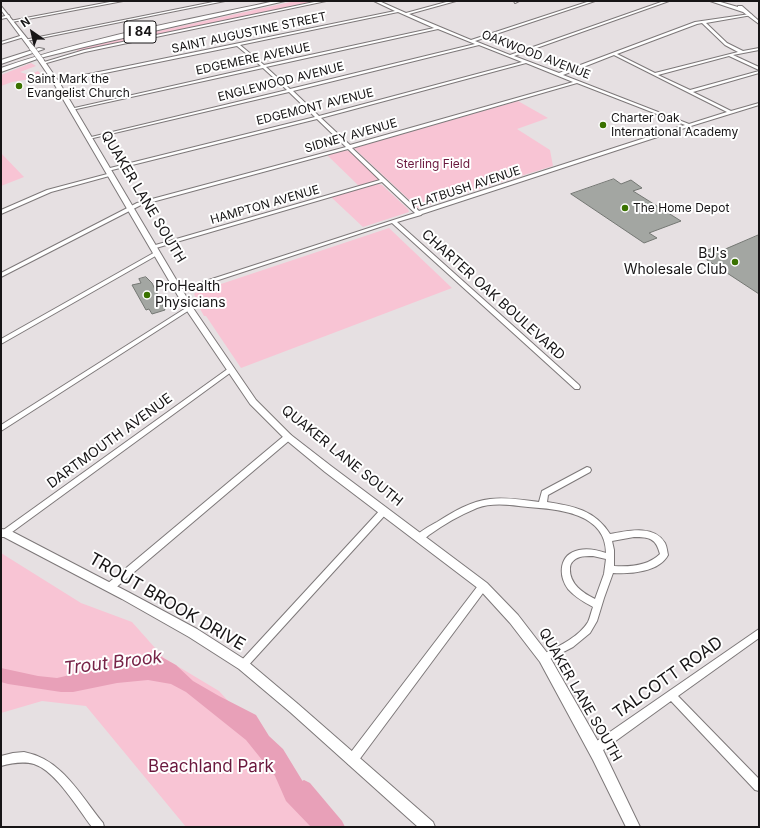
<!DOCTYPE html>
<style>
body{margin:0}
#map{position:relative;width:760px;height:828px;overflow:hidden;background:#e6e0e2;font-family:Inter,sans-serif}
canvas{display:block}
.frame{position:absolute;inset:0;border:2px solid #171516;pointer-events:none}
.north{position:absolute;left:12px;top:12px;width:40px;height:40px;-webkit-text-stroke:3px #fff;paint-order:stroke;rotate:326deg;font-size:11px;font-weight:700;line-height:16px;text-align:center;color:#171516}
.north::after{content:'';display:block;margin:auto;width:14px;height:18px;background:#171516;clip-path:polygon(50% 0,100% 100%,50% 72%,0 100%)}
</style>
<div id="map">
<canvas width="760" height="828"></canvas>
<div class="frame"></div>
<div class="north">N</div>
</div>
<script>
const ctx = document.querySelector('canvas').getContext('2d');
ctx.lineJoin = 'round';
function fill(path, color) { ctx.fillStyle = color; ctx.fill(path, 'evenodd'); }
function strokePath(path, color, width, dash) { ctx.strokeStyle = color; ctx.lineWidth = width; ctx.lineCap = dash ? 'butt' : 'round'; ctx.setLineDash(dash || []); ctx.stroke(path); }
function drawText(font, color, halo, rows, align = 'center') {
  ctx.font = font + ' Inter,sans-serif'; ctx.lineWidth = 4; ctx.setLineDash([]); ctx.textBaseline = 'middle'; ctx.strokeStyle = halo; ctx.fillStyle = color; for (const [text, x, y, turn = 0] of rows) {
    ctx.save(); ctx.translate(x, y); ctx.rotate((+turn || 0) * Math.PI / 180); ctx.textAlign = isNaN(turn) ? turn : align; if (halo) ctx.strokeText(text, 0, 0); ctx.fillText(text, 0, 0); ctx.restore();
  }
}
fill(new Path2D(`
 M295 1H315L206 25 77 51V49Z
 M31 63 36 66 20 72 29 75 38 71 43 77 12 82 1 86V75Z
 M518 101 548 118 517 129 550 150 553 166 418 208 354 148Z
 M344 150 350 151 378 178V180L359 186 327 155Z
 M1 153 24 177 1 186Z
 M378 184 382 185 408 209 409 212 363 227 331 197Z
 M389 228 452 288 241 368 206 316H204L195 300 196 298 194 294 197 292Z
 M1 553 81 603 132 622 164 658 219 691 343 827H186L86 706 42 701 1 713Z`), '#f8c4d4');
fill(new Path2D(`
 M156 654 176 665 193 681 219 696 256 715 269 736 283 749 319 808 328 819 337 827H311L286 801 275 776 246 740 186 692 171 684 148 680 117 683 73 692H61L8 684 1 682V668L38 676 57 678 70 675 110 660 123 658 136 659Z`), '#e8a0b8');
fill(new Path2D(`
 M304 780 310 783 342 821 345 827H324L298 795 295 789 298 783Z`), '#e8a0b8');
const building = new Path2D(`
 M614 179 621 184 631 180 642 188 633 191 681 221 649 233 657 238 644 243 571 194Z
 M759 235V294L698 254 715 247 720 251Z
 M146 277 152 283 165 310 152 314 149 309 146 310 132 285 141 283 139 279Z`);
fill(building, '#a3a6a2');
strokePath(building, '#747773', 1);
const minor = new Path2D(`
 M115 1H123L12 22 10 21Z
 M218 1H225L26 41 24 40Z
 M319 1H326L85 52 43 64 41 63 84 50Z
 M374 1H379L406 13 450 1H456L409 14 471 40 590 1H595L475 41 510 55 664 1H669L514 56 559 73 695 22 750 14 752 15 706 23 727 43 743 51 759 48V50L733 55 759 67V70L729 56 658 75 690 90 759 71V73L693 92 731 111 759 103V105L691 126 422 214 421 215 397 222 579 385 580 387 579 389H575L392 223 182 292H178V290L415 213 382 182 156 248 154 249 151 247 152 246 380 180 348 149 141 205 1 277V273L137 203 346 147 317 119 108 171H106V169L315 117 289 92 89 139 87 138 287 90 263 68 72 110 70 109 261 66 237 46 56 83H55V81L395 11ZM398 12 434 28 264 65 240 45ZM702 23 725 45 738 52 655 73 617 54 697 24ZM438 29 475 44 290 89 266 67ZM479 45 522 62 319 116 293 91ZM614 55 727 112 689 124 563 75ZM526 63 573 82 350 145 321 118ZM577 83 685 125 419 211 352 148Z
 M514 1H519L515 3Z
 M9 15 10 17 1 19V17Z
 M23 35 25 36 24 37 1 44V42Z
 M111 173 113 174V175L51 192 1 214V210L47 190Z
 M157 251 160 253 159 254 1 344V339Z
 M189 306 191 307 192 308 191 309 1 431V425Z
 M229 368H233L234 370 8 535 5 536 2 535 1 533 2 531Z
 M288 434 291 435 292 437 291 439 113 590 110 591 107 590 106 587 107 584 285 435Z
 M587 467 590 468 591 470 590 472 548 495 547 502C573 506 595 510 610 534 627 531 654 524 665 543 667 547 667 551 668 555 659 572 631 574 613 573L604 598 597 621 590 633 573 647 544 662 541 661 539 658 541 655C557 647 578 638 588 622 590 618 591 612 593 607 584 602 575 597 568 589 558 575 559 554 579 550 588 548 597 550 606 553 606 513 558 509 528 507 511 505 493 502 477 508 460 515 444 524 429 535 425 538 422 542 416 540L415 538C419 531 430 526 437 522 453 512 471 501 490 499 506 497 523 500 539 502L542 491ZM634 537C649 537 656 538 660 554 648 566 630 567 614 566V550L612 541ZM593 556 606 559 604 574 595 599C583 593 569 584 570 568 570 563 574 559 580 557 583 556 588 556 593 556Z
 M384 508 387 509 388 511 387 513 246 668 243 669 240 668 238 665 240 662 381 509Z
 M483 582 486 583 487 586 486 589 356 764 352 765 348 764 347 760 348 756 480 583Z
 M759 629V638L678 696 759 779V791L755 790 671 701 599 753 595 754 591 753 590 749 591 745Z
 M24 752C62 759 80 795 103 823L104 827H92C78 809 56 771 34 764 23 761 12 763 1 766V756L13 753Z`);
const major = new Path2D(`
 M710 1H717L738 7V6H742L759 21V24L743 12Z
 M1 6 34 47V49H30L1 10Z
 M39 59H43L59 82 193 308 256 400 291 435 331 466 487 583 518 615 548 654 603 750 640 827H626L593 760 540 662 510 623 479 589 325 472 285 439 250 404 185 308 53 82 38 60Z
 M1 529 9 530 130 593 197 629 247 661 298 704 433 822 435 827H418L290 712 239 669 189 637 122 599 4 537H1Z`);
const highway = new Path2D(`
 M275 1H285L84 47 40 58 1 72V68C90 37 183 21 275 1Z
 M39 48 44 49 1 64V60Z`);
strokePath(minor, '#7d7879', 2);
strokePath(major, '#7d7879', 2);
strokePath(highway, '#7d7879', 2);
fill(minor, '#fff');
fill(major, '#fff');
fill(highway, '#fff');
const majorBridge = new Path2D(`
 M32 48 41 60`);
strokePath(majorBridge, '#7d7879', 6, []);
strokePath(majorBridge, '#fff', 5);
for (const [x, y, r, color] of [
 [19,86,4,"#3a7200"],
 [603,125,4,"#3a7200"],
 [625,208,4,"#3a7200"],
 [735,262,4,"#3a7200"],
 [147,295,4,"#3a7200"]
]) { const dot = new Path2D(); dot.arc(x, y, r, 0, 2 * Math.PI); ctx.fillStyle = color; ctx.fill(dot); strokePath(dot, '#fff', 1.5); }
drawText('12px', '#171516', '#fff', [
 ["SAINT AUGUSTINE STREET",249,33,-12],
 ["OAKWOOD AVENUE",536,55,21],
 ["EDGEMERE AVENUE",253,59,-12],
 ["ENGLEWOOD AVENUE",281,82,-14],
 ["EDGEMONT AVENUE",315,107,-14],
 ["SIDNEY AVENUE",351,136,-16],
 ["FLATBUSH AVENUE",466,188,-18],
 ["HAMPTON AVENUE",265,205,-16]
]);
drawText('12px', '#171516', '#fff', [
 ["Saint Mark the",27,79],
 ["Evangelist Church",27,93],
 ["Charter Oak",611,118],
 ["International Academy",611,132],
 ["The Home Depot",633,208]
], 'left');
drawText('12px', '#6a183d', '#fff', [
 ["Sterling Field",433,164]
]);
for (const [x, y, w] of [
 [140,32,32]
]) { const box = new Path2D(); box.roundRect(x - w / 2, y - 11, w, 22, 3); ctx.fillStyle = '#fff'; ctx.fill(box); strokePath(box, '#171516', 1); }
drawText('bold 13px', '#171516', null, [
 ["I 84",140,32]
]);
drawText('14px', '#171516', '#fff', [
 ["QUAKER LANE SOUTH",143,197,59],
 ["CHARTER OAK BOULEVARD",493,295,42],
 ["DARTMOUTH AVENUE",110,441,-36],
 ["QUAKER LANE SOUTH",342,456,39],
 ["QUAKER LANE SOUTH",580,695,60]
]);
drawText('14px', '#171516', '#fff', [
 ["BJ's",727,254],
 ["Wholesale Club",727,270],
 ["ProHealth",155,287,"left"],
 ["Physicians",155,303,"left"]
], 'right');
drawText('17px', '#171516', '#fff', [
 ["TROUT BROOK DRIVE",167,602,30],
 ["TALCOTT ROAD",668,678,-35]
]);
drawText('17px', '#6a183d', '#fff', [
 ["Beachland Park",211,767]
]);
drawText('italic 18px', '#772448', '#fff', [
 ["Trout Brook",113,663,-7]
]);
</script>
